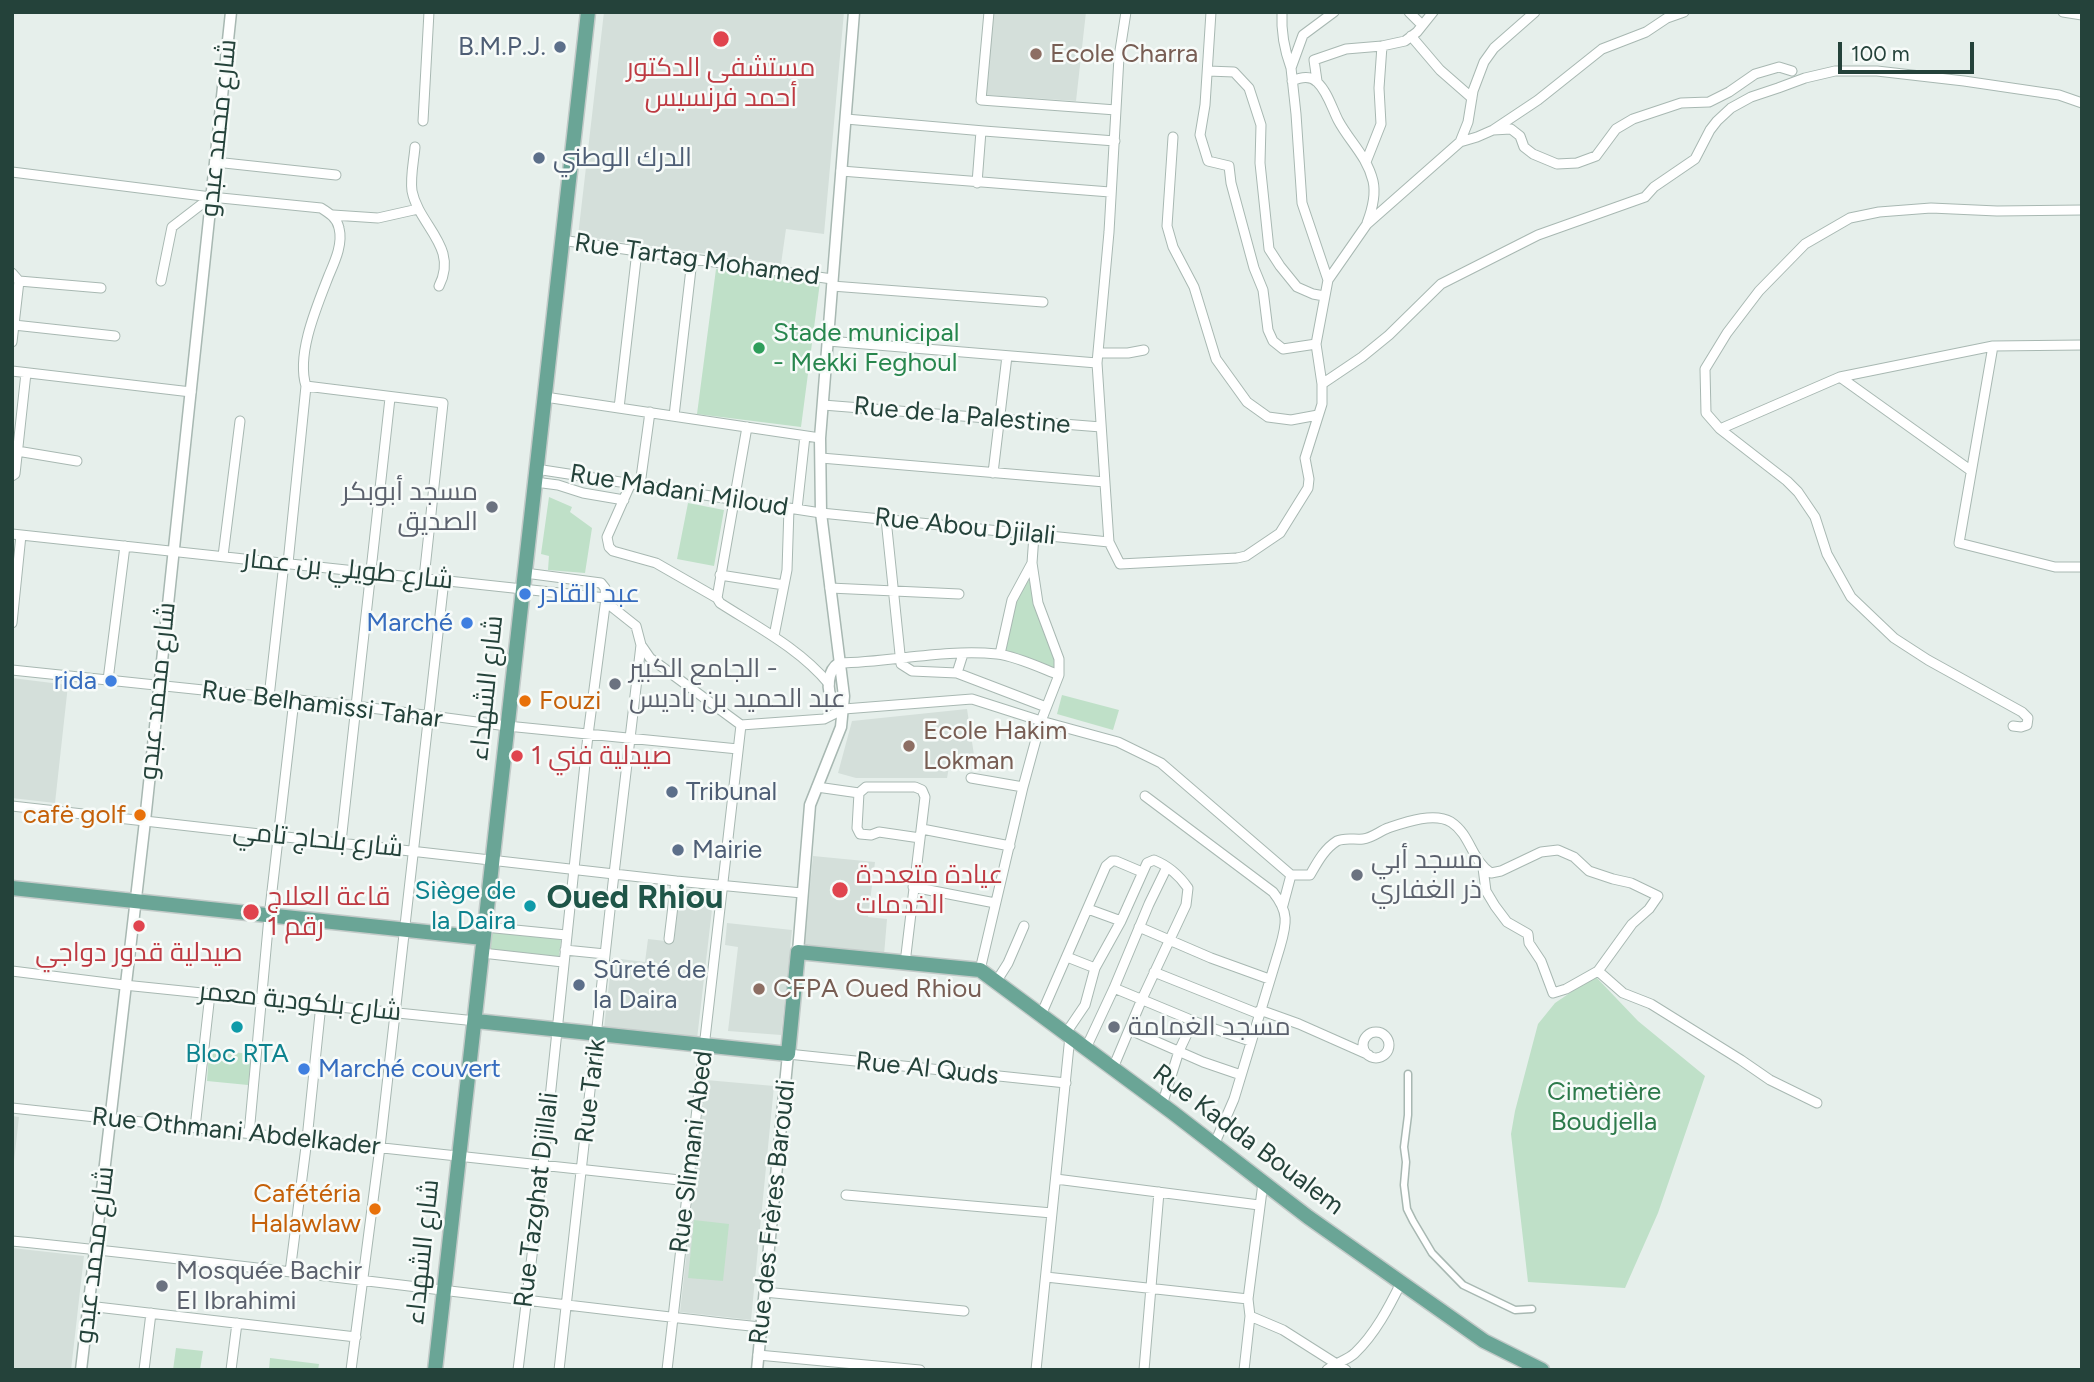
<!DOCTYPE html>
<meta charset="utf-8">
<style>
body{margin:0}
#map{position:relative;width:2094px;height:1382px;overflow:hidden;background:#e6efeb;font-family:Figtree,sans-serif}
canvas{display:block}
.frame{position:absolute;inset:0;border:14px solid #24423a;pointer-events:none}
.scale{position:absolute;left:1838px;top:42px;width:136px;height:32px;box-sizing:border-box;border:4px solid #24423a;border-top:0;padding-left:9px;font-size:21px;line-height:24px;white-space:nowrap;color:#24423a;-webkit-text-stroke:5px #f7fbf9;paint-order:stroke}
</style>
<div id="map">
<canvas width="2094" height="1382"></canvas>
<div class="frame"></div>
<div class="scale">100 m</div>
</div>
<script>
const ctx = document.querySelector('canvas').getContext('2d');
ctx.lineJoin = 'round';
function fill(path, color) { ctx.fillStyle = color; ctx.fill(path, 'evenodd'); }
function strokePath(path, color, width, dash) { ctx.strokeStyle = color; ctx.lineWidth = width; ctx.lineCap = dash ? 'butt' : 'round'; ctx.setLineDash(dash || []); ctx.stroke(path); }
function drawText(font, color, halo, rows, align = 'center') {
  ctx.font = font + ' Figtree,Cairo,sans-serif'; ctx.lineWidth = 5; ctx.setLineDash([]); ctx.textBaseline = 'middle'; ctx.strokeStyle = halo; ctx.fillStyle = color; for (const [text, x, y, turn = 0] of rows) {
    ctx.save(); ctx.translate(x, y); ctx.rotate((+turn || 0) * Math.PI / 180); ctx.textAlign = isNaN(turn) ? turn : align; if (halo) ctx.strokeText(text, 0, 0); ctx.fillText(text, 0, 0); ctx.restore();
  }
}
fill(new Path2D(`
 M604 12H844L824 234 786 229 781 264 578 236Z
 M994 12H1086L1076 101 986 95Z
 M12 678 68 685 55 803 12 798Z
 M967 709 974 755 951 756 947 778H856L838 773 852 721Z
 M813 856 875 862 868 917 887 919 884 955 804 947Z
 M680 888 714 892 697 1039 604 1028 612 958 645 962 648 939 674 942Z
 M727 923 792 930 781 1035 728 1031 738 947 725 945Z
 M706 1080 774 1086 751 1320 680 1312Z
 M12 1116 19 1117 12 1179Z
 M12 1248 84 1256 71 1370H12Z`), '#d4dfda');
fill(new Path2D(`
 M716 269 820 282 801 427 697 414Z
 M549 497 572 507 570 512 592 528 585 573 548 570 549 556 541 554Z
 M688 503 724 510 714 566 677 559Z
 M1027 579 1033 586 1054 656 1055 668 1002 652 1016 600Z
 M1062 695 1119 710 1113 730 1057 714Z
 M490 931 561 939 559 957 488 950Z
 M1595 976 1638 1021 1705 1076 1658 1213 1625 1288 1528 1282 1511 1134 1515 1111 1538 1024 1555 1003Z
 M209 1050 252 1054 248 1085 207 1081Z
 M694 1220 729 1224 723 1281 688 1278Z
 M176 1348 203 1351 200 1370H173Z
 M270 1358 319 1364 318 1370H269Z`), '#bfe0c8');
const pedestrian = new Path2D(`
 M1408 1074V1115L1404 1147 1406 1162 1404 1185 1407 1209 1413 1221 1432 1253 1463 1285 1515 1310 1532 1309`);
const minor = new Path2D(`
 M989 12 981 100 1116 110
 M1126 12 1119 57 1109 232 1097 363 1108 528 1109 542 1120 564 1237 558 1246 556 1280 533 1308 488 1309 479 1305 458 1322 404V384L1316 344 1328 280 1367 224 1460 142 1468 122 1473 91 1484 62 1494 48 1535 12
 M1211 12 1205 105 1200 135 1208 161 1229 166 1231 183 1254 268 1263 290 1268 330 1273 341 1283 349 1316 344
 M1282 12C1281 32 1284 49 1291 68
 M1409 12 1422 25
 M2063 12 2082 15
 M1411 36 1440 70 1472 98
 M1208 71 1234 72 1249 88 1261 125 1260 163 1269 249 1280 266 1297 287 1313 294 1324 296
 M1292 81C1301 77 1310 75 1317 82 1327 91 1332 108 1338 120 1349 141 1367 156 1373 181 1376 194 1372 210 1367 223
 M1317 81 1314 60 1346 49 1382 46 1405 41 1417 32 1433 12
 M846 119 984 131 1115 141
 M423 121 429 12
 M1493 130 1511 129 1520 136 1524 147 1533 154 1557 164 1577 163 1596 156 1616 129 1633 119 1681 103 1709 102 1729 92 1755 74 1779 67 1792 71
 M1173 137 1167 226 1173 247 1194 287 1216 359 1247 402 1268 417 1291 420 1318 415
 M1460 142 1477 137 1493 130 1538 100 1602 49 1646 32 1667 18 1684 12
 M415 147C414 160 410 177 412 191 419 226 459 247 439 286
 M215 162 336 175
 M1366 162 1381 124 1379 88 1382 46
 M841 171 1110 192
 M12 172 211 197 321 208C329 213 337 218 339 228 343 244 335 261 329 275 317 306 296 354 306 386L288 563
 M977 183 981 131
 M333 215 378 218 418 209
 M561 240 832 279
 M12 273 19 281 12 342
 M1328 280 1302 203 1296 114 1291 68 1303 35 1334 12
 M19 281 101 288
 M161 281 172 227 211 197
 M832 286 1043 302
 M14 325 115 336
 M828 341 1097 363
 M1993 346 1959 543 2055 567H2082
 M1098 353H1128L1144 350
 M12 371 191 392
 M1840 377 1970 470
 M1322 384 1362 357 1389 335 1441 284 1538 235 1645 197 1654 187 1695 159 1710 130 1717 121 1731 108 1751 97 1778 88 1805 78 1835 71H1877L1964 81 2059 95 2082 103
 M306 386 443 403 424 578
 M545 397 820 438
 M823 405 1101 427
 M619 408 637 251
 M674 416 692 260
 M1720 429 1840 377 1993 346 2082 345
 M17 451 77 461
 M821 458 1105 482
 M536 469 821 513 1109 542
 M993 473 1007 356
 M12 476 15 474 26 373
 M535 482 558 485 583 493 624 500
 M631 483 607 537 609 547 613 551 656 563 717 598 720 603C759 628 800 649 829 684
 M640 485 650 412
 M797 509 805 436
 M886 519 901 664 912 671 957 673 1046 707
 M12 534 606 598
 M223 556 240 421
 M525 573 601 583 605 588 606 598 612 607 636 626 641 645 650 658 741 725 824 719 844 709 972 699 1041 721 1118 742 1161 763 1291 875
 M720 575 784 585
 M830 588 959 594
 M717 598 747 427
 M12 623 21 535
 M774 636 787 570 789 508
 M1000 654 1012 600 1032 563 1034 535
 M839 663C892 662 944 649 997 654 1016 656 1041 668 1059 675
 M12 670 356 706 507 726 738 749
 M957 673 963 654
 M108 680 125 546
 M269 697 284 563
 M2013 726 2021 727 2027 725 2028 718 2022 712 1928 660 1894 638 1851 597 1827 554 1815 517 1798 492 1787 481 1720 429 1706 413 1705 369 1727 333 1759 291 1805 244 1850 218 1879 212 1931 208 1997 211 2082 210
 M971 778 1023 787
 M817 787 859 793
 M859 793 866 787H915L922 790 925 797 905 963
 M859 793 857 828 860 834 871 835 879 832 920 838
 M1145 796 1273 892C1289 912 1287 923 1280 947L1234 1099 1214 1145
 M12 806 676 881 802 893
 M922 829 1010 846
 M341 842 390 398
 M1483 868 1486 891 1495 906 1507 922 1528 934 1529 943 1541 961 1553 993 1566 989 1598 971 1623 993 1651 1004 1741 1060 1770 1080 1817 1103
 M1291 875H1310C1317 863 1324 849 1337 841 1345 837 1355 840 1363 839 1372 838 1380 831 1388 828 1406 822 1434 812 1451 822 1471 835 1471 860 1491 873L1501 871 1541 852 1558 850 1574 857 1589 871 1613 879 1631 883 1658 896 1649 909 1632 924 1598 971
 M913 887 995 903
 M1283 905 1291 875
 M1088 909 1121 921
 M485 927 566 935
 M1139 927 1211 958 1269 979
 M669 939 676 881
 M565 950 605 954
 M482 953 563 962
 M1067 957 1095 968
 M980 970 1023 787 1041 721 1059 675V659L1038 603 1032 563
 M12 971 124 985 476 1021
 M1154 972 1259 1014
 M996 982 1008 963 1024 926
 M1114 988 1203 1025 1250 1041
 M1260 1010 1299 1024 1369 1055
 M1041 1015 1106 866 1112 861H1116L1142 872
 M1130 1030 1203 1062 1241 1075
 M1363 1045a13 13 0 1 1 26 0a13 13 0 1 1-26 0Z
 M1066 1033 1085 1005 1095 968 1121 921 1147 863 1154 860C1169 866 1179 875 1188 888L1186 905 1142 999 1113 1068
 M1086 1048 1114 988 1149 904 1167 867
 M788 1054 1066 1083
 M1162 1105 1179 1051 1193 1021
 M12 1108 689 1181
 M195 1128 210 994
 M249 1134 269 917 294 700
 M1056 1179 1259 1205
 M846 1195 1052 1213
 M12 1241C262 1266 511 1300 760 1327
 M290 1272 307 1139 321 1004
 M1046 1277 1248 1299
 M764 1292 964 1311
 M88 1306 356 1337
 M1250 1316 1283 1330 1346 1370
 M758 1355 920 1370
 M144 1370 151 1313
 M231 1370 237 1323
 M351 1370 380 1147 444 580
 M518 1370 543 1165 588 735 606 598
 M559 1370 614 874 641 645
 M667 1370 741 725
 M1036 1370 1070 1036
 M1144 1370 1159 1192
 M1244 1370 1250 1316 1248 1299 1263 1183
 M1327 1370C1335 1363 1348 1360 1355 1353 1375 1334 1389 1307 1401 1283`);
const tertiary = new Path2D(`
 M839 663C828 670 825 690 834 702 836 705 840 707 844 709
 M798 952 810 805 841 727 844 696 821 513 820 438 854 12
 M81 1370 145 821 231 12
 M757 1370 788 1054`);
const primary = new Path2D(`
 M12 888 483 938
 M476 1021 788 1054 798 952 980 970 1172 1112 1308 1217 1484 1341 1542 1370
 M435 1370 588 12`);
strokePath(pedestrian, '#a8b8b2', 9);
strokePath(minor, '#a8b8b2', 11);
strokePath(tertiary, '#a8b8b2', 13);
strokePath(primary, '#c2cac8', 17);
strokePath(pedestrian, '#fff', 6);
strokePath(minor, '#fff', 9);
strokePath(tertiary, '#fff', 10);
strokePath(primary, '#6aa596', 14);
for (const [x, y, r, color] of [
 [721,39,9,"#e0444e"],
 [560,47,7,"#5c6f8a"],
 [1036,54,7,"#8d6e63"],
 [539,158,7,"#5c6f8a"],
 [759,348,7,"#2e9e5b"],
 [492,507,7,"#6b7280"],
 [525,594,7,"#3f7fe0"],
 [467,623,7,"#3f7fe0"],
 [111,681,7,"#3f7fe0"],
 [615,684,7,"#6b7280"],
 [525,701,7,"#e8710a"],
 [909,746,7,"#8d6e63"],
 [517,756,7,"#e0444e"],
 [672,792,7,"#5c6f8a"],
 [140,815,7,"#e8710a"],
 [678,850,7,"#5c6f8a"],
 [1357,875,7,"#6b7280"],
 [840,890,9,"#e0444e"],
 [530,906,7,"#0f9aa8"],
 [251,912,9,"#e0444e"],
 [139,926,7,"#e0444e"],
 [579,985,7,"#5c6f8a"],
 [759,989,7,"#8d6e63"],
 [237,1027,7,"#0f9aa8"],
 [1114,1027,7,"#6b7280"],
 [304,1069,7,"#3f7fe0"],
 [375,1209,7,"#e8710a"],
 [162,1286,7,"#6b7280"]
]) { const dot = new Path2D(); dot.arc(x, y, r, 0, 2 * Math.PI); ctx.fillStyle = color; ctx.fill(dot); strokePath(dot, '#f7fbf9', 2.5); }
drawText('26px', '#4e5e75', '#f7fbf9', [
 ["B.M.P.J.",546,47,"right"],
 ["الدرك الوطني",553,158],
 ["Tribunal",686,792],
 ["Mairie",692,850],
 ["Sûreté de",593,970],
 ["la Daira",593,1000]
], 'left');
drawText('26px', '#785e54', '#f7fbf9', [
 ["Ecole Charra",1050,54],
 ["Ecole Hakim",923,731],
 ["Lokman",923,761],
 ["CFPA Oued Rhiou",773,989]
], 'left');
drawText('26px', '#be3a42', '#f7fbf9', [
 ["مستشفى الدكتور",721,68,"center"],
 ["أحمد فرنسيس",721,98,"center"],
 ["صيدلية فني 1",531,756],
 ["عيادة متعددة",856,875],
 ["الخدمات",856,905],
 ["قاعة العلاج",267,897],
 ["رقم 1",267,927],
 ["صيدلية قدور دواجي",139,953,"center"]
], 'left');
drawText('26px', '#24423a', '#f7fbf9', [
 ["شارع محمد عبدو",219,128,-84],
 ["Rue Tartag Mohamed",697,260,8],
 ["Rue de la Palestine",962,416,5],
 ["Rue Madani Miloud",679,491,9],
 ["Rue Abou Djilali",965,527,6],
 ["شارع طويلي بن عمار",348,570,6],
 ["شارع الشهداء",487,688,-84],
 ["شارع محمد عبدو",158,691,-84],
 ["Rue Belhamissi Tahar",322,705,7],
 ["شارع بلحاج تامي",318,840,6],
 ["شارع بلكودية معمر",300,1002,6],
 ["Rue Al Quds",927,1069,6],
 ["Rue Tarik",591,1091,-83],
 ["Rue Othmani Abdelkader",236,1132,6],
 ["Rue Kadda Boualem",1248,1140,37],
 ["Rue Slimani Abed",692,1152,-83],
 ["Rue Tazghat Djillali",537,1200,-83],
 ["Rue des Frères Baroudi",773,1212,-84],
 ["شارع الشهداء",423,1252,-84],
 ["شارع محمد عبدو",95,1255,-83]
]);
drawText('26px', '#27864d', '#f7fbf9', [
 ["Stade municipal",773,333],
 ["- Mekki Feghoul",773,363]
], 'left');
drawText('26px', '#5b616d', '#f7fbf9', [
 ["مسجد أبوبكر",478,492,"right"],
 ["الصديق",478,522,"right"],
 ["الجامع الكبير -",629,669],
 ["عبد الحميد بن باديس",629,699],
 ["مسجد أبي",1371,860],
 ["ذر الغفاري",1371,890],
 ["مسجد الغمامة",1128,1027],
 ["Mosquée Bachir",176,1271],
 ["El Ibrahimi",176,1301]
], 'left');
drawText('26px', '#366cbe', '#f7fbf9', [
 ["عبد القادر",539,594],
 ["Marché",453,623,"right"],
 ["rida",97,681,"right"],
 ["Marché couvert",318,1069]
], 'left');
drawText('26px', '#c56008', '#f7fbf9', [
 ["Fouzi",539,701,"left"],
 ["cafė golf",126,815],
 ["Cafétéria",361,1194],
 ["Halawlaw",361,1224]
], 'right');
drawText('26px', '#0d838f', '#f7fbf9', [
 ["Siège de",516,891],
 ["la Daira",516,921],
 ["Bloc RTA",237,1054,"center"]
], 'right');
drawText('26px', '#2d7a4b', '#f7fbf9', [
 ["Cimetière",1604,1092],
 ["Boudjella",1604,1122]
]);
drawText('bold 33px', '#1f5548', '#f7fbf9', [
 ["Oued Rhiou",635,898]
]);
</script>
